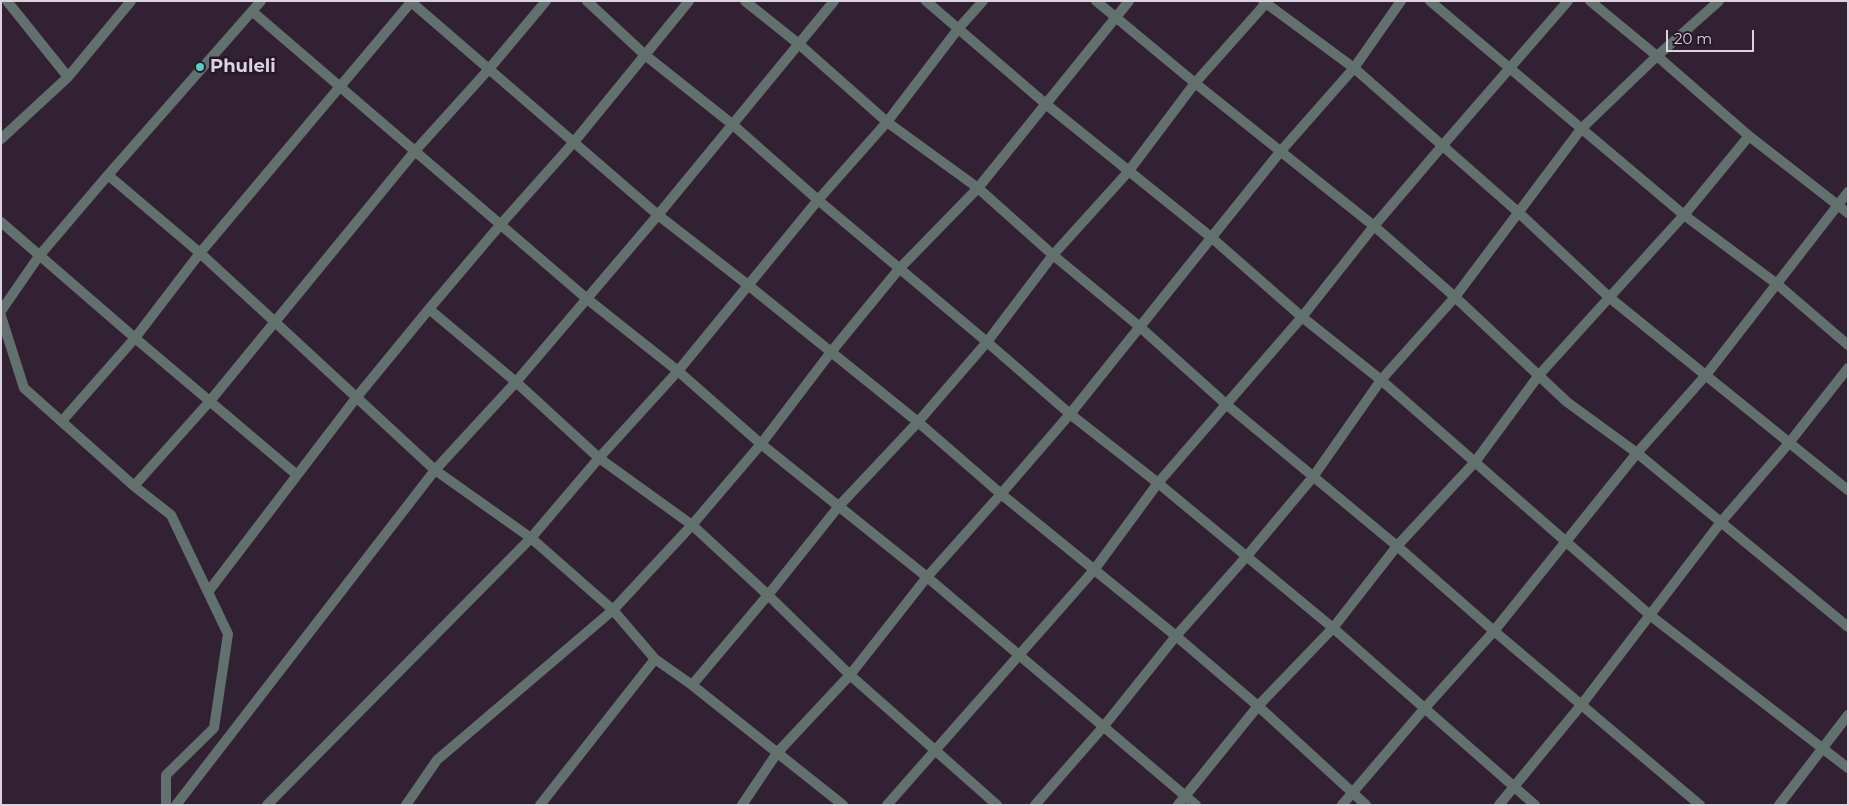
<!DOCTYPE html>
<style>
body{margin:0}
#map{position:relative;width:1849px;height:806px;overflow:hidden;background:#312133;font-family:Montserrat,sans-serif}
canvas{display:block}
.frame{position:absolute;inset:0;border:2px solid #ddd3de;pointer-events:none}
.scale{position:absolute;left:1666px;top:30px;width:88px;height:22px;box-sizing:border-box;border:2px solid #ddd3de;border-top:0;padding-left:6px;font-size:15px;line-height:18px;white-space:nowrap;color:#ddd3de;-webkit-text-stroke:4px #271829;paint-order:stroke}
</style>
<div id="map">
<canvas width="1849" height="806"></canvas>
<div class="frame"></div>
<div class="scale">20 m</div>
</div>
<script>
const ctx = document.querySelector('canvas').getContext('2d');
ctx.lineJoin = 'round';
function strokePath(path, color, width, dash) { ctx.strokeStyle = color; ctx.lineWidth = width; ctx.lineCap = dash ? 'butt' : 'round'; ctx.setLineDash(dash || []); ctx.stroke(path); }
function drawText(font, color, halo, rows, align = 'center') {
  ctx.font = font + ' Montserrat,sans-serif'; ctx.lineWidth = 5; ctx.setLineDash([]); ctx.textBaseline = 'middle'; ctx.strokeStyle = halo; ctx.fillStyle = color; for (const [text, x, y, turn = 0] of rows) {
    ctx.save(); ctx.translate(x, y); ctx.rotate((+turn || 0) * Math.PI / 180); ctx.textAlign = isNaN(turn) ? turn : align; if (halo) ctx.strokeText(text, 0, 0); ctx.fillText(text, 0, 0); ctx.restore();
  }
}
strokePath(new Path2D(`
 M7 1 68 77
 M410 1 658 215 748 285 918 422 1001 494 1176 636 1258 706 1366 805
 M587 1 645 55 732 124 818 200 987 342 1070 414 1158 483 1333 628 1535 805
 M745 1 800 45 887 122 978 188 1053 255 1140 327 1227 405 1397 546 1494 631 1700 805
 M926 1 1047 105 1212 238 1302 317 1381 380 1651 616 1848 768
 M1096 1 1195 83 1374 226 1455 297 1567 402 1637 453 1848 627
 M1263 1 1354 68 1518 212 1610 298 1848 490
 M1430 1 1684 215 1777 284 1848 345
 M1590 1 1657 56 1749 136 1848 213
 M253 12 586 298 678 371 761 444 927 577 1196 805
 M1 139 68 77 131 1
 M108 175 200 253 275 322 435 470 531 538 613 610 655 659 692 685 843 805
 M1 222 135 338 297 475
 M429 309 516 382 599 458 692 525 768 595 850 675 997 805
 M1 311 39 256 108 175 261 1
 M1 316 24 388 134 486 171 515 228 634 214 728 166 775V805
 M62 421 135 338 200 253 412 1
 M134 486 210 401 415 151 489 69 546 1
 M208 592 356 398 429 309 501 224 574 142 689 1
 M692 685 768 595 839 506 918 422 987 342 1053 255 1128 172 1195 83 1268 1
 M176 805 435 470 516 382 658 215 834 1
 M267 805 531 538 599 458 678 371 818 200 887 122 958 29 983 1
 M406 805 437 760 613 610 692 525 761 444 831 352 899 269 978 188 1129 1
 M540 805 655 659
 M742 805 777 753 850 675 927 577 1001 494 1070 414 1280 152 1354 68 1401 1
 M887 805 1094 570 1158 483 1302 317 1374 226 1443 145 1568 1
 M1035 805 1104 726 1176 636 1246 557 1313 477 1381 380 1455 297 1581 129 1657 56 1719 1
 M1178 805 1258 706 1333 628 1397 546 1475 462 1539 375 1684 215 1749 136
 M1342 805 1424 709 1494 631 1637 453 1706 375 1848 192
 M1499 805 1582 704 1721 522 1789 443 1848 368
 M1779 805 1848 715`), '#63716e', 10);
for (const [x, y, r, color] of [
 [200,67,5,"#57cec1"]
]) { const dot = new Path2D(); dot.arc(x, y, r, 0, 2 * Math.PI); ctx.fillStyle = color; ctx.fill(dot); strokePath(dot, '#271829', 2); }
drawText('bold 18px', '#ddd3de', '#271829', [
 ["Phuleli",210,67]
], 'left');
</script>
